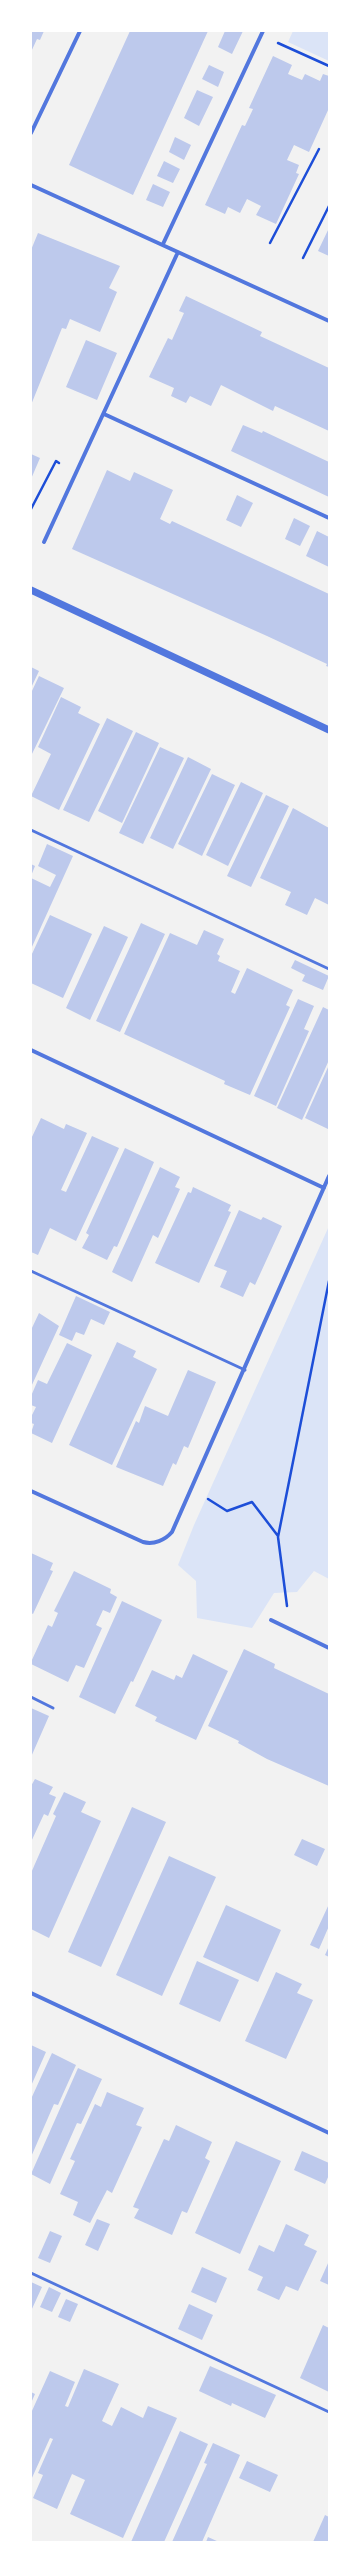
<!DOCTYPE html>
<style>
body{margin:0}
#map{position:relative;width:360px;height:2573px;overflow:hidden;background:#f2f2f2;font-family:"PT Sans Narrow",sans-serif}
canvas{display:block}
.frame{position:absolute;inset:0;border:32px solid #fff;pointer-events:none}
</style>
<div id="map">
<canvas width="360" height="2573"></canvas>
<div class="frame"></div>
</div>
<script>
const ctx = document.querySelector('canvas').getContext('2d');
ctx.lineJoin = 'round';
function fill(path, color) { ctx.fillStyle = color; ctx.fill(path, 'evenodd'); }
function strokePath(path, color, width, dash) { ctx.strokeStyle = color; ctx.lineWidth = width; ctx.lineCap = dash ? 'butt' : 'round'; ctx.setLineDash(dash || []); ctx.stroke(path); }
fill(new Path2D(`
 M293 31H329V61L288 42Z
 M329 1226V1579L314 1571 297 1592 274 1593 252 1628 197 1618 196 1581 178 1565 194 1525Z`), '#dbe4f7');
fill(new Path2D(`
 M31 31H44L40 40 37 39 31 52Z
 M130 31H208L133 195 69 165Z
 M225 31H243L232 54 218 47Z
 M273 56 292 65 288 74 302 80 305 74 320 81 323 74 329 76V108L309 152 294 145 287 160 299 165 296 173 299 174 276 224 256 215 261 206 247 199 240 213 228 207 225 214 205 205 242 125 245 126 253 109 249 108Z
 M209 65 224 72 218 87 202 79Z
 M197 90 213 97 199 126 184 118Z
 M175 137 191 145 184 160 169 152Z
 M164 161 180 169 173 183 157 176Z
 M153 184 170 192 163 207 146 200Z
 M329 228V256L318 251Z
 M38 233 120 266 109 288 117 292 100 332 70 319 66 329 62 328 31 405V250Z
 M186 296 262 332 260 336 329 368V431L275 406 273 411 221 385 211 406 190 396 186 403 171 396 174 388 149 377 168 338 172 340 184 313 179 311Z
 M86 340 117 353 97 400 66 387Z
 M243 425 262 433 263 431 329 462V497L231 451Z
 M31 454 40 458 31 479Z
 M107 470 130 481 134 472 173 490 160 519 170 524 172 521 329 594V667L326 666 327 664 267 636 72 549Z
 M237 495 253 503 241 527 226 520Z
 M294 518 310 526 300 546 285 539Z
 M317 531 329 537V567L306 556Z
 M31 667 39 671 31 688Z
 M39 676 64 688 31 756V693Z
 M61 697 81 707 78 713 100 724 59 810 31 796 51 754 38 747Z
 M107 718 133 731 89 822 63 810Z
 M136 732 159 743 122 823 98 811Z
 M160 747 184 758 143 844 119 833Z
 M188 757 211 769 173 849 150 838Z
 M212 774 235 785 202 856 178 844Z
 M241 782 263 793 228 866 206 855Z
 M266 795 289 806 251 887 227 876Z
 M293 808 329 828V905L315 898 307 915 285 905 291 892 260 878Z
 M47 844 73 856 31 949V878L50 887 56 875 38 866Z
 M31 864 35 866 31 876Z
 M50 915 92 934 63 998 31 983V956Z
 M141 923 165 934 120 1032 96 1021Z
 M104 926 128 937 90 1020 66 1008Z
 M204 930 224 939 217 954 220 956 218 961 240 971 231 992 235 994 247 968 293 990 286 1005 290 1007 250 1095 224 1084 225 1081 124 1034 170 933 197 945Z
 M295 960 329 976 323 990 302 981 305 975 291 968Z
 M298 999 314 1006 304 1029 309 1031 276 1106 254 1096Z
 M323 1007 329 1010V1060L302 1120 277 1108Z
 M329 1065V1128L328 1129 305 1118Z
 M41 1118 64 1129 66 1124 87 1133 61 1190 66 1192 92 1136 119 1148 76 1241 50 1228 38 1255 31 1252V1139Z
 M125 1148 154 1162 117 1247 114 1246 107 1260 82 1248 89 1235 86 1233Z
 M160 1167 180 1177 175 1187 180 1189 158 1238 153 1235 132 1282 112 1272Z
 M193 1187 231 1205 228 1211 231 1212 199 1283 155 1263 188 1192 191 1193Z
 M239 1210 261 1220 263 1217 282 1226 255 1285 250 1282 243 1297 220 1287 227 1271 214 1266Z
 M76 1296 110 1312 104 1325 91 1319 84 1335 76 1332 72 1341 59 1335Z
 M39 1313 59 1326 31 1387V1330Z
 M117 1342 136 1351 133 1357 157 1369 112 1465 69 1445Z
 M67 1343 92 1355 52 1443 31 1433 34 1424 31 1423V1417L36 1407 31 1405V1396L38 1380 47 1384Z
 M188 1370 216 1382 188 1448 184 1446 176 1465 173 1463 163 1486 116 1467 136 1421 139 1423 145 1406 168 1416Z
 M31 1553 53 1563 50 1570 53 1571 33 1614 31 1613Z
 M74 1571 111 1589 110 1593 117 1597 110 1613 103 1610 96 1625 102 1628 84 1668 76 1665 68 1682 31 1664V1662L48 1625 52 1627 58 1613 54 1611Z
 M122 1601 162 1620 133 1682 131 1681 115 1714 79 1697Z
 M244 1649 275 1664 274 1668 329 1694V1786L267 1759 238 1743 239 1741 208 1726Z
 M193 1654 228 1671 196 1740 155 1721 157 1717 135 1706 152 1670 174 1680 176 1675 182 1678Z
 M31 1708 49 1716 31 1757Z
 M35 1779 53 1787 49 1794 56 1797 48 1816 44 1814 31 1842V1786Z
 M64 1792 86 1802 81 1812 101 1821 49 1938 31 1929V1873L56 1816 53 1814Z
 M132 1807 166 1822 101 1967 68 1952Z
 M302 1839 325 1849 317 1866 294 1855Z
 M169 1856 216 1877 162 1996 116 1975Z
 M329 1904V1926L319 1949 310 1945Z
 M226 1905 281 1930 258 1982 203 1957Z
 M329 1946V1957L325 1955Z
 M197 1961 239 1980 220 2022 179 2004Z
 M276 1972 302 1984 297 1993 313 2000 286 2059 245 2041Z
 M31 2045 46 2052 31 2086Z
 M52 2053 76 2065 58 2105 54 2104 31 2157V2099Z
 M78 2068 102 2079 81 2124 77 2123 50 2184 31 2174Z
 M107 2092 144 2108 136 2125 142 2127 112 2193 107 2190 90 2223 73 2215 78 2202 60 2194 75 2161 70 2159 95 2104 101 2107Z
 M176 2125 212 2142 205 2158 210 2161 187 2213 182 2211 172 2235 134 2218 139 2209 133 2207 164 2139 169 2141Z
 M236 2141 281 2161 240 2254 195 2233Z
 M302 2151 329 2163V2175L325 2184 294 2170Z
 M97 2219 110 2224 98 2251 85 2245Z
 M286 2224 309 2235 304 2245 317 2251 298 2291 286 2286 279 2300 257 2290 263 2277 248 2270 259 2245 274 2252Z
 M50 2231 62 2236 50 2263 38 2258Z
 M329 2261V2285L320 2281Z
 M202 2267 227 2278 216 2303 191 2292Z
 M31 2282 42 2287 31 2311Z
 M49 2287 61 2293 52 2312 40 2307Z
 M66 2299 78 2304 70 2322 58 2317Z
 M189 2304 213 2315 202 2340 178 2329Z
 M323 2325 329 2328V2392L300 2378Z
 M210 2366 276 2395 265 2418 232 2403 231 2406 199 2391Z
 M84 2369 119 2384 102 2421 112 2426 121 2407 143 2418 148 2406 177 2418 123 2538 70 2514 85 2480 72 2474 57 2509 33 2498 43 2475 38 2473 53 2439 50 2438 31 2480V2413L50 2371 75 2382 65 2406 68 2407Z
 M31 2392 35 2394 31 2403Z
 M180 2431 208 2444 164 2542H131Z
 M213 2443 240 2455 202 2542H172L207 2464 204 2463Z
 M247 2461 278 2475 270 2492 239 2478Z
 M325 2515 329 2517V2542H313Z
 M208 2537 219 2542H206Z`), '#bdc9ec');
strokePath(new Path2D(`
 M278 43 329 66
 M270 243 319 149
 M303 258 329 206
 M31 509 56 461 59 463
 M208 1499 227 1511 252 1502 278 1536
 M287 1606 278 1537 329 1281`), '#1d4ed8', 2.5);
strokePath(new Path2D(`
 M31 830 329 969
 M31 1271 245 1370
 M31 1697 53 1708
 M31 2273 329 2412`), '#5277de', 3);
strokePath(new Path2D(`
 M31 133 80 31
 M31 185 329 321
 M163 244 263 31
 M104 414 329 518
 M44 542 178 252
 M31 1050 324 1188
 M31 1491 143 1542C154 1545 165 1540 172 1532L329 1176
 M271 1620 329 1648
 M31 1993 329 2133`), '#5277de', 4);
strokePath(new Path2D(`
 M31 590 329 730`), '#5277de', 7);
</script>
